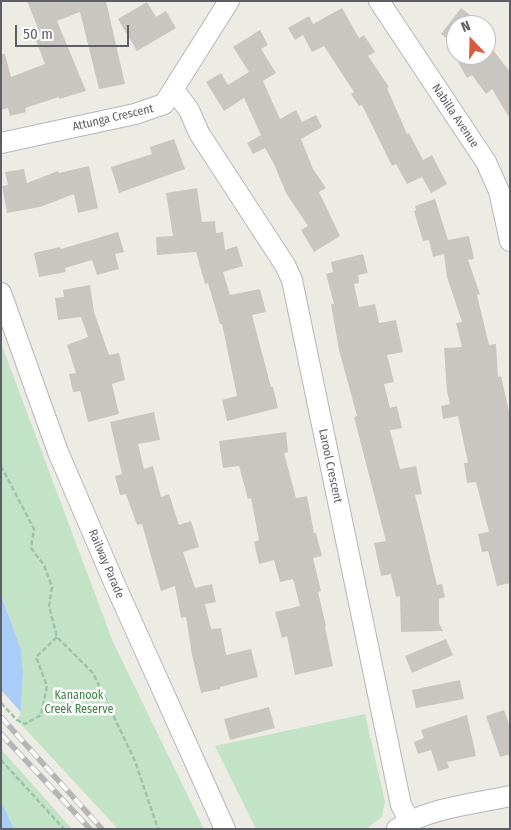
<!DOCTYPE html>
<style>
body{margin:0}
#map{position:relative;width:511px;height:830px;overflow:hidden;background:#edece4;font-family:"Fira Sans Condensed",sans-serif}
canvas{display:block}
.frame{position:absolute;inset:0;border:2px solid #5c5f63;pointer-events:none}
.north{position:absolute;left:446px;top:15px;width:50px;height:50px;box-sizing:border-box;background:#fff;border:1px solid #bebfc1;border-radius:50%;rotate:339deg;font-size:14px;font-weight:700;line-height:20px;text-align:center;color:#5c5f63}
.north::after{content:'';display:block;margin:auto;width:18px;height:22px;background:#da5a3d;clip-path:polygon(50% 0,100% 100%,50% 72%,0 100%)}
.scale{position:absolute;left:15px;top:25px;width:114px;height:22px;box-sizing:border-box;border:2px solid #5c5f63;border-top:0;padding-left:6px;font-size:15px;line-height:18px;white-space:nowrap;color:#5c5f63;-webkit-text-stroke:4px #fff;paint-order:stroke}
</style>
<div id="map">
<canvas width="511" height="830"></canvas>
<div class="frame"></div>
<div class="north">N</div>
<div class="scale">50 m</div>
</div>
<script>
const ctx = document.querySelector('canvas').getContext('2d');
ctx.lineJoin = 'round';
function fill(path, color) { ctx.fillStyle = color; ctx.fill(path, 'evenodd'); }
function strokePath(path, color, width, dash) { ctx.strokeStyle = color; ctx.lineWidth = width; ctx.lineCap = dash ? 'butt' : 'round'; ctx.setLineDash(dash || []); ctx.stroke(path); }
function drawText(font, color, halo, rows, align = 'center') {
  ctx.font = font + ' "Fira Sans Condensed",sans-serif'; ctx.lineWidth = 5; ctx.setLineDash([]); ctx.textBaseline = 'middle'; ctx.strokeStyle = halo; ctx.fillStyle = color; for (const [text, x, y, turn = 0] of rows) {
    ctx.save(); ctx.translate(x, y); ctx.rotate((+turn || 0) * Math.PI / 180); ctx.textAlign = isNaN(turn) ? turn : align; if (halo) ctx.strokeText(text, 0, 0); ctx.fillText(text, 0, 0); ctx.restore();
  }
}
fill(new Path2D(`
 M1 343 113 642 204 829H118L17 720 21 712 23 672 21 649 1 594Z
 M365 714 385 802 382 817 366 829H256L215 746Z
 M2 750 72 829H14L1 800Z`), '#c3e3c6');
fill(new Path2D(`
 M1 595 21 649 23 672 21 712 1 751Z
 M1 800 14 829H1Z`), '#aacdf7');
fill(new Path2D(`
 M1 690 21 712 2 750 1 749Z`), '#edece4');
fill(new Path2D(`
 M27 1H106L125 84 99 89 80 12 57 21 86 91 59 99V97L25 108 26 112 10 116 8 108 1 110V54H5L11 77 45 64 36 41 42 38Z
 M147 2 156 17 166 11 176 28 137 51 118 19Z
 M342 8 359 38 364 35 375 52 368 56 389 87 387 88 407 134 409 133 423 160 432 155 447 184 431 193 422 177 407 184 396 164 392 166 362 105 359 106 351 94 354 92 324 46 312 52 303 35 295 40 288 28 309 16 313 24Z
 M461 8 483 25H456V46L441 34Z
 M260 30 268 45 261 49 276 73 263 81 280 119 296 110 302 122 316 115 322 127 301 139 313 169 326 188 319 192 340 236 314 252 301 230 308 226 286 193 274 164 265 148 253 154 247 143 261 135 244 98 224 111 206 82 221 73 228 85 249 72 233 47Z
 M486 41 510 72V119L492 89 486 94 472 75 467 78 458 62 469 55H486Z
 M174 139 185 169 119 193 111 167 152 154 150 147Z
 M89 166 98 208 78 213 74 194 40 207 7 213 2 186 8 185 5 172 24 169 27 183 58 171 59 173Z
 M197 188 202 222 215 221 216 233 223 232 225 250 237 246 243 266 223 272 230 295 260 289 266 312 252 315 271 387H273L278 408 227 421 222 400 237 396 222 324H220L208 283 205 284 196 252 157 255 156 237 173 236 166 193Z
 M435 199 448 240 469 236 474 259 468 260 480 294 477 295 489 345 496 344 498 377 501 376 510 416V583L497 586 488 551 482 552 478 534 489 532 476 482 467 483 464 463H468L458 416 443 419 441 406 450 404 447 391 444 348 462 347 456 323 462 322 447 277 444 254 433 257 429 240 423 241 414 211 416 210 415 206Z
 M118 232 124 252 115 254 119 269 97 275 92 260 65 268 66 272 39 277 34 253 60 247 61 249Z
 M363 254 368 273 358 275 359 283 354 284 359 307 375 304 379 323 396 320 403 352 387 355 394 382 384 384 390 408 397 406 402 428 390 430 400 469 416 466 422 494 415 495 437 585 442 584 445 597 439 599V623L443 631 401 632 400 596 396 597 391 574 381 576 374 543 386 541 354 417 357 416 339 350 331 304H334L326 274 333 272 331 262Z
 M90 285 94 312 109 355 119 353 125 380 112 384 119 414 88 422 80 391 73 392 69 374 76 373 67 345 88 337 81 317 58 320 55 298 64 297 63 290Z
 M154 412 160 440 138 444 144 469 153 466 161 497 169 494 179 525 191 521 199 547 183 552 195 588 212 584 216 602 205 604 211 629 221 628 226 655 251 649 258 677 220 687V689L201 693 192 655 186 617 181 618 175 586 161 591 142 524 137 525 126 494 120 495 115 476 122 474 110 422Z
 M286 432 288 452 284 453 296 498 307 496 314 533H316L322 556 313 558 321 591 318 592 326 626 325 627 333 666 295 675 287 636 282 638 275 612 300 606 293 579 280 582 274 560 259 564 254 542 259 540 251 498 248 499 239 466 223 468 219 441Z
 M446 639 453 655 412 673 405 656Z
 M460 680 464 699 416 708 412 690Z
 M269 707 275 728 230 740 224 719Z
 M504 710 510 727V754L500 757 486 716Z
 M467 715 476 756 447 762 449 768 438 771 431 750 418 754 414 742 424 738 421 730Z`), '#c9c6c1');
const minor = new Path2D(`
 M379 1 486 162 499 191 510 241
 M174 90 189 110 199 133 285 265 292 280 401 805 409 820
 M1 143 135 114 164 104 229 1
 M1 293 58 452 113 580 225 829
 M397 829C427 808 474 804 510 796`);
strokePath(minor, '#b4b6ba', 22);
strokePath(new Path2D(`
 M1 466 34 529 31 548 44 565 52 587 49 606 57 637 93 673 135 761 158 829
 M1 703 17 720 25 724 41 715 47 686 36 657 57 637
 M1 760 64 829`), '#9cc3ab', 2.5, [5, 2.5]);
strokePath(minor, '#fff', 20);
const rail = new Path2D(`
 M1 717 102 829
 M1 734 90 829`);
strokePath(rail, '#b4b5b5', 5.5);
strokePath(rail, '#fff', 4, [11]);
drawText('12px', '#5c5f63', '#fff', [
 ["Nabilla Avenue",455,116,56],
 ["Attunga Crescent",113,118,-13],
 ["Larool Crescent",330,466,78],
 ["Railway Parade",106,564,67]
]);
drawText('12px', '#3d8247', '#fff', [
 ["Kananook",79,696],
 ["Creek Reserve",79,710]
]);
</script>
